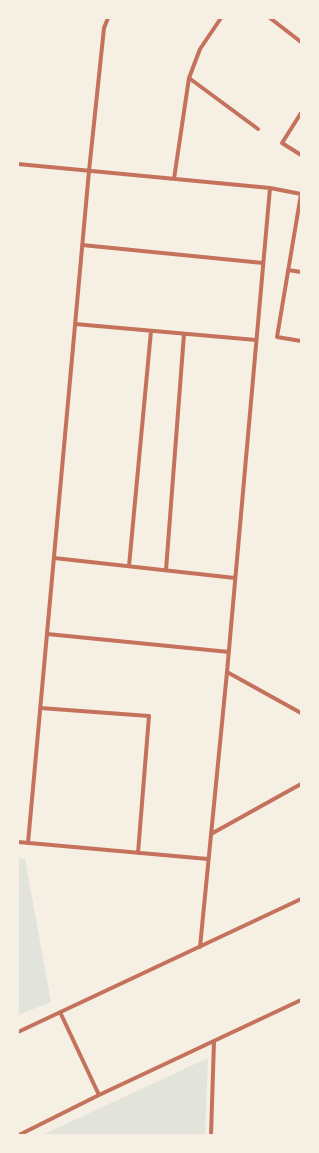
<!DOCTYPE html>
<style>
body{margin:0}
#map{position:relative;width:319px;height:1153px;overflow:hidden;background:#f6efe4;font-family:"Zilla Slab",serif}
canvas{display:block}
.frame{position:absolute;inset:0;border:19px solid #f6efe4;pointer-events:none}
</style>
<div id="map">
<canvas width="319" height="1153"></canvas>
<div class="frame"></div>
</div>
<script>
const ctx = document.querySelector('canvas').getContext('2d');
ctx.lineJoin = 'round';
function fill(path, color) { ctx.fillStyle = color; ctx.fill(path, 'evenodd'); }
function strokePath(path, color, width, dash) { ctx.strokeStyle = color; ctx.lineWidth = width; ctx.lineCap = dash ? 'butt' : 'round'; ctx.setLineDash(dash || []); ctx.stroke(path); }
fill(new Path2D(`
 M18 858 25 859 51 1002 18 1015Z
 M208 1058 205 1135H42Z`), '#e2e4dc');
strokePath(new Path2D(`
 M270 18 301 42
 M189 78 258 129
 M301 113 282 143 301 155
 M18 164 270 188 301 194
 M174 179 189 78 200 49 221 18
 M301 194 277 337 301 341
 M82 245 263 263
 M288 270 301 272
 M75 324 256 340
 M54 558 235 578
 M129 566 151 331
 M166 570 184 334
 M47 634 229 652
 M227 672 301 713
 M40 708 149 716 138 853
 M211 834 301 784
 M18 842 208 859
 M28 843 89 171 104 28 108 18
 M200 947 227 672 270 188
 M60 1012 99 1095
 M18 1032 301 899
 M19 1135 99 1095 301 1000
 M211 1135 214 1041`), '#c5725c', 4);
</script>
